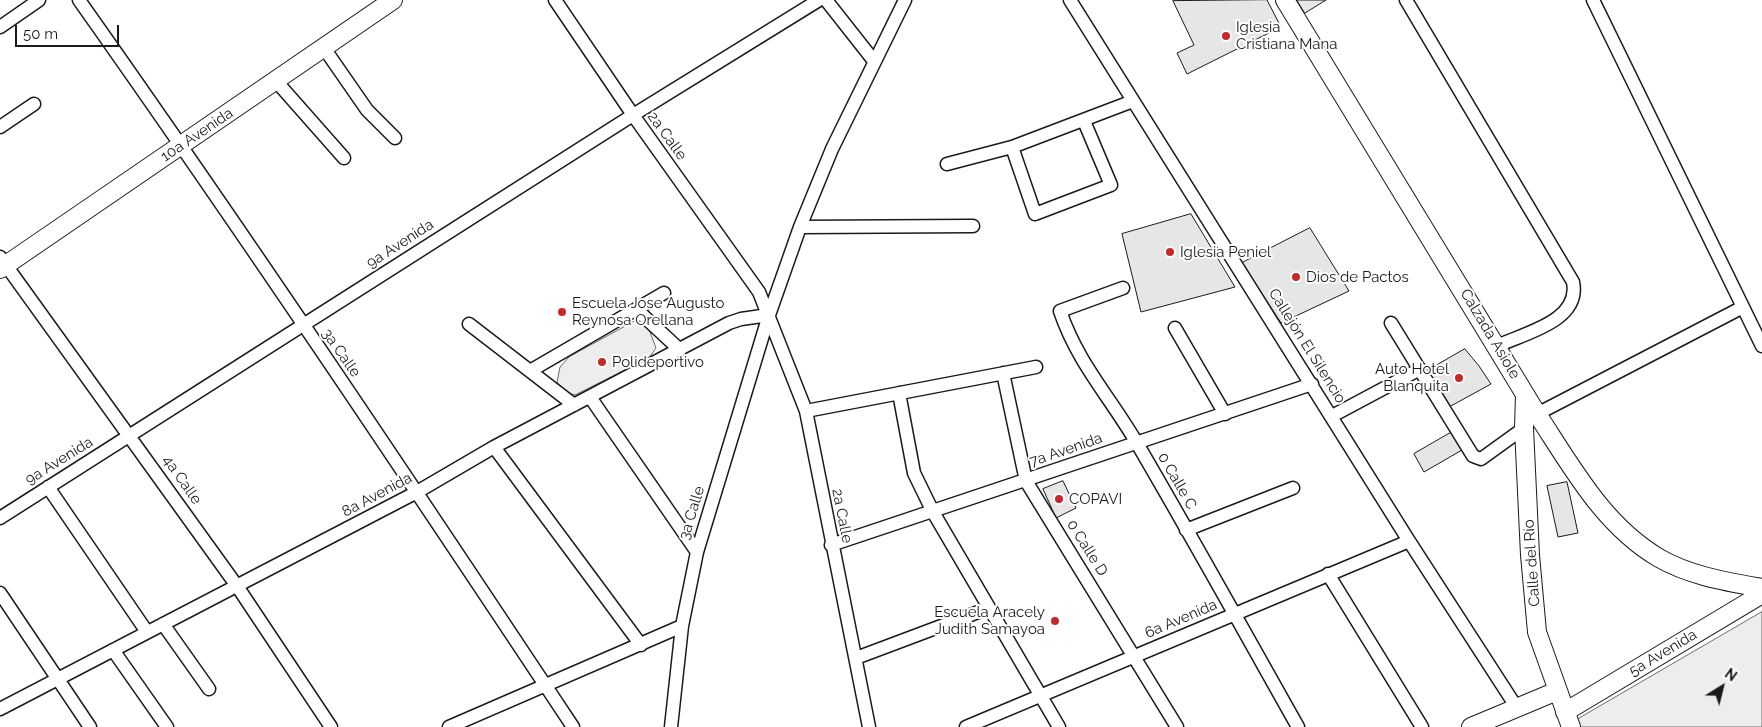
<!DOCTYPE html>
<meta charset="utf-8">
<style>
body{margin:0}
#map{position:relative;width:1762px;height:727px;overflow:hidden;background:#fff;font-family:Raleway,sans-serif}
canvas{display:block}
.north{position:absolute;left:1697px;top:662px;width:50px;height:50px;-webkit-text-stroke:4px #fff;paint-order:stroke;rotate:36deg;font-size:14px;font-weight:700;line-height:20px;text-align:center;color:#1a1a1a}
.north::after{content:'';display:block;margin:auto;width:18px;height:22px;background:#1a1a1a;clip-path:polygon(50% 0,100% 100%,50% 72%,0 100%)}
.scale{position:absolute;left:15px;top:25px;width:104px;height:22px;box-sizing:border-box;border:2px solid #1a1a1a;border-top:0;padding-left:6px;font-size:15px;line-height:18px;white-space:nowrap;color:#1a1a1a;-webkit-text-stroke:4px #fff;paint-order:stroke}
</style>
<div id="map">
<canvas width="1762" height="727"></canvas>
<div class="north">N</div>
<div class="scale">50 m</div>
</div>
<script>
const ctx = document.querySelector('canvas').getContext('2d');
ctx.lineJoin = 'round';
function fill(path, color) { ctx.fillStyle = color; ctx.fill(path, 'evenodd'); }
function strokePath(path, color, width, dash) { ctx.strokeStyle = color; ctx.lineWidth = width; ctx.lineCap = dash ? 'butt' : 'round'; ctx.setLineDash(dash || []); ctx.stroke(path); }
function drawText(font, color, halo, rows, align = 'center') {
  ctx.font = font + ' Raleway,sans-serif'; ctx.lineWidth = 4; ctx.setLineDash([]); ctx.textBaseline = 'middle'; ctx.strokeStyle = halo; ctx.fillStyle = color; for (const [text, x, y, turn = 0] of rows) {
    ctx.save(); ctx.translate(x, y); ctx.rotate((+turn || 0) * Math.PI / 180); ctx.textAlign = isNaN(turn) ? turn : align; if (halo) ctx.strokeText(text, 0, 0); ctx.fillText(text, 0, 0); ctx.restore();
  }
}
const built = new Path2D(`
 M635 321 647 324 656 348 649 358 575 395 564 392 557 382 560 367 569 357Z
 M1762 612V727H1575L1573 722Z`);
fill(built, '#ededed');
strokePath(built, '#6a6a6a', 1);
const building = new Path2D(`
 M1267 0 1281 27 1187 74 1177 53 1194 45 1173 1Z
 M1297 0H1326L1305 13Z
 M1191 214 1235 287 1141 312 1122 234Z
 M1310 228 1349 291 1281 323 1242 263Z
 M1465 349 1479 366 1491 384 1449 407 1427 371Z
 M1452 432 1462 450 1424 472 1414 454Z
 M1063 481 1076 508 1056 518 1043 489Z
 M1567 482 1578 533 1558 537 1547 486Z`);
fill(building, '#e6e6e6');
strokePath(building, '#1a1a1a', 1);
const street = new Path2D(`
 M79 0C248 239 411 483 573 727
 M555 0 633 115 759 292 806 411 869 727
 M826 0 874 61
 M1070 0 1409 541 1517 708
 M1406 0 1573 282C1581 321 1525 333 1497 346
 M1593 0 1762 346
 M0 27 39 0
 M324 48 367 110 395 138
 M276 81 344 158
 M0 127 34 104
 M1012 147 1035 214 1111 185 1084 121
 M947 164 1012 147 1133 101
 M800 227 973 226
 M0 257 237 586 331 727
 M1123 288 1060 311C1078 364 1111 398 1138 445 1193 539 1245 633 1298 727
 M636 309 680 350
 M1391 323 1473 456 1481 459 1524 428
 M469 324 574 405
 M1175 328 1225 414
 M530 371 664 293
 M1003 373 1026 481 1177 727
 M899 393 914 473 933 512 1059 727
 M590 397 697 552
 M806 411 1036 367
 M1537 414 1743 307
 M1332 416 1420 369
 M494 447 641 645
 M48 487 147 632
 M0 518 633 115 819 0
 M1186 530 1293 488
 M831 545 1312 384
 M1328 574 1422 727
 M0 593 90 727
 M163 624 209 689
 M113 650 167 727
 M856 658 989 608
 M0 709 417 492 494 447 729 323 741 319 769 315
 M449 727 682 626
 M671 727 682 626 697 552 769 315 800 227 832 149 905 0
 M966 727 1409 541`);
const secondary = new Path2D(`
 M1285 0 1537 414C1572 467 1603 525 1659 558 1690 576 1728 582 1762 588
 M0 269 393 0
 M1525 394 1524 428 1530 555 1537 632 1571 727
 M1565 712 1762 594
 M1471 727 1557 691`);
strokePath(street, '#1a1a1a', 15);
strokePath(secondary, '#1a1a1a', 20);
strokePath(street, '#fff', 12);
strokePath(secondary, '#fff', 18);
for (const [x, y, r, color] of [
 [1226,36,5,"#c62828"],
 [1170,252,5,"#c62828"],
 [1296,277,5,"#c62828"],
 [562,312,5,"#c62828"],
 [602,362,5,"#c62828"],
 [1459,378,5,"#c62828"],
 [1059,499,5,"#c62828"],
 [1055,621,5,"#c62828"]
]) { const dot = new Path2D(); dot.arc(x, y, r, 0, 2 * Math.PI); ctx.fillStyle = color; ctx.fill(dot); strokePath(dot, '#fff', 2); }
drawText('15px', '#1a1a1a', '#fff', [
 ["Iglesia",1236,27],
 ["Cristiana Mana",1236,44],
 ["Iglesia Peniel",1180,252],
 ["Dios de Pactos",1306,277],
 ["Escuela Jose Augusto",572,303],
 ["Reynosa Orellana",572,320],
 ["Polideportivo",612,362],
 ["Auto Hotel",1449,369,"right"],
 ["Blanquita",1449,386,"right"],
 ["COPAVI",1069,499],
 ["Escuela Aracely",1045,612,"right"],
 ["Judith Samayoa",1045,629,"right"]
], 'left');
drawText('15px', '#1a1a1a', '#fff', [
 ["10a Avenida",197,135,-34],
 ["2a Calle",667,136,54],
 ["9a Avenida",400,244,-33],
 ["Calzada Asiole",1490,334,59],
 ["Callejón El Silencio",1307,346,58],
 ["3a Calle",341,353,55],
 ["7a Avenida",1066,450,-19],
 ["9a Avenida",59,461,-32],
 ["4a Calle",182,480,55],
 ["0 Calle C",1177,481,60],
 ["8a Avenida",377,495,-28],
 ["3a Calle",692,513,-73],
 ["2a Calle",842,516,79],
 ["0 Calle D",1087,548,58],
 ["Calle del Río",1532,563,-94],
 ["6a Avenida",1181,619,-23],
 ["5a Avenida",1663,653,-31]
]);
</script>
